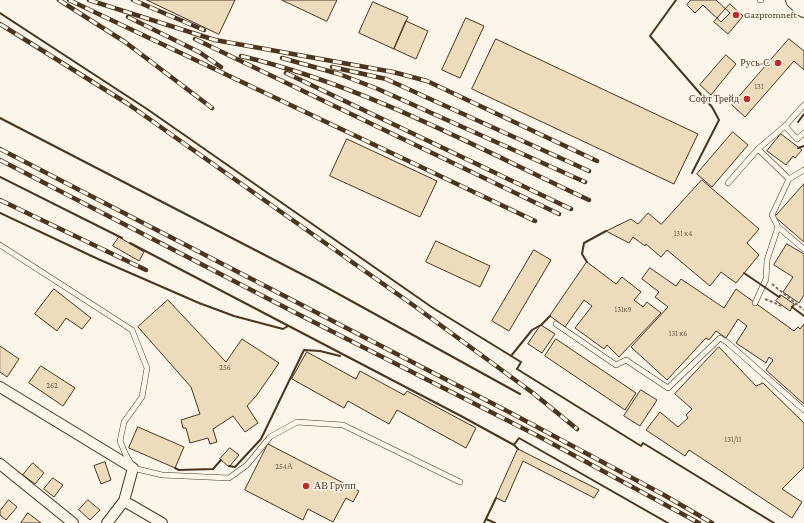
<!DOCTYPE html>
<meta charset="utf-8">
<style>
body{margin:0}
canvas{display:block;background:#fbf6e9}
</style>
<canvas width="804" height="523"></canvas>
<script>
const ctx = document.querySelector('canvas').getContext('2d');
ctx.lineJoin = 'round';
function fill(path, color) { ctx.fillStyle = color; ctx.fill(path, 'evenodd'); }
function strokePath(path, color, width, dash) { ctx.strokeStyle = color; ctx.lineWidth = width; ctx.lineCap = dash ? 'butt' : 'round'; ctx.setLineDash(dash || []); ctx.stroke(path); }
function drawText(font, color, halo, rows, align = 'center') {
  ctx.font = font + ' "Crimson Pro",serif'; ctx.lineWidth = 3; ctx.setLineDash([]); ctx.textBaseline = 'middle'; ctx.strokeStyle = halo; ctx.fillStyle = color; for (const [text, x, y, turn = 0] of rows) {
    ctx.save(); ctx.translate(x, y); ctx.rotate((+turn || 0) * Math.PI / 180); ctx.textAlign = isNaN(turn) ? turn : align; if (halo) ctx.strokeText(text, 0, 0); ctx.fillText(text, 0, 0); ctx.restore();
  }
}
const building = new Path2D(`
 M147 0H235L219 34Z
 M282 0H337L327 21Z
 M691 0H716L730 13 721 22 703 5 695 13 687 5Z
 M373 2 408 17 394 49 359 33Z
 M730 4 743 16 728 34 714 22Z
 M466 18 484 26 460 78 442 70Z
 M406 21 428 31 416 59 394 49Z
 M496 39 698 134 674 184 472 89Z
 M789 39 804 51V70L794 61 745 117 732 105Z
 M726 55 736 64 711 95 700 85Z
 M733 132 748 145 712 187 697 174Z
 M781 134 802 150 795 158 793 156 786 165 767 151Z
 M347 139 437 181 420 217 330 176Z
 M702 180 759 229 747 243 759 255 736 283 721 272 710 286 667 250 661 257 646 244 645 246 633 237 629 243 606 231 631 219 638 224 648 213 661 224Z
 M804 184V242L775 217Z
 M119 237 144 252 139 261 113 246Z
 M436 241 490 266 480 287 426 262Z
 M787 244 804 254V295L799 303 783 292 793 277 774 265Z
 M534 250 551 260 509 331 492 321Z
 M587 262 616 284 622 277 641 292 634 300 643 307 647 302 661 313 619 357 607 345 604 349 575 328 592 306 584 300 565 327 550 316Z
 M650 268 676 286 681 279 724 308 736 289 794 331 798 327 800 329 804 324V404L766 370 773 360 769 357 766 363 736 343 747 326 738 319 726 338 716 331 709 340 706 338 667 380 631 347 668 307 655 297 659 292 642 279Z
 M54 289 91 318 82 329 66 318 57 331 35 314Z
 M781 295 794 304 790 311 776 301Z
 M168 300 226 362 242 339 279 363 257 395 247 406 258 423 245 432 233 416 213 429 217 442 210 444 208 438 190 443 186 428H183L181 420 200 414 191 387 138 327Z
 M541 325 555 334 542 353 528 344Z
 M556 339 636 393 625 410 545 356Z
 M0 346 19 359 7 377 0 372Z
 M719 347 756 386 763 383 804 423V467L782 489 802 502 792 518 689 450 685 456 646 430 660 412 678 427 688 418 686 415 692 409 675 394Z
 M307 352 356 379 360 371 404 395 407 391 476 428 466 448 397 410 389 424 348 401 344 408 292 379Z
 M41 366 75 388 63 406 29 383Z
 M641 390 657 400 640 426 624 416Z
 M138 427 184 447 175 468 129 448Z
 M268 444 359 491 353 502 346 498 333 522 308 509 303 520 245 490Z
 M230 448 239 455 229 467 220 459Z
 M518 449 599 490 594 498 523 461 505 502 496 498Z
 M105 462 111 480 101 484 94 466Z
 M33 463 44 473 35 484 23 475Z
 M53 478 63 485 54 497 44 489Z
 M9 500 17 507 6 520 0 515V511Z
 M88 500 100 510 90 520 79 510Z
 M28 513 41 523H21Z`);
fill(building, '#ecdcbc');
strokePath(building, '#4a3520', 1);
const service = new Path2D(`
 M760 0H761
 M785 126 797 139 804 133
 M758 149 785 126 804 105
 M789 179 804 170
 M728 183 758 149 789 179 772 215 778 227 804 249
 M0 245 132 330 147 368 142 397 124 422 120 441 125 453 133 468 162 475 229 478 247 465 270 437 297 422 343 425 460 482
 M755 303 766 279 767 260 778 227
 M556 324 616 365 626 360 668 388 720 338 728 343 804 410`);
const minor = new Path2D(`
 M0 387 133 468 124 501 107 523
 M0 464 73 523
 M124 501 162 523`);
const trunk = new Path2D(`
 M794 0 804 9`);
strokePath(service, '#4a3520', 6);
strokePath(minor, '#4a3520', 12);
strokePath(trunk, '#4a3520', 18);
strokePath(new Path2D(`
 M772 284 804 310
 M765 299 782 306
 M793 305 797 304`), '#7f6f5c', 2, [3, 2]);
strokePath(service, '#fbf6e9', 5);
strokePath(minor, '#fbf6e9', 10);
strokePath(trunk, '#fbf6e9', 16);
const rail = new Path2D(`
 M59 0 125 42 212 108
 M69 0 535 221
 M89 0 215 40 393 72 427 81 597 161
 M133 0 204 30
 M128 17 199 52 221 67
 M0 24 128 104 413 305 533 393 577 429
 M195 39 559 214
 M241 56C363 85 476 147 589 200
 M282 58 339 74 378 89 585 182
 M332 67 386 79 589 171
 M286 73 571 209
 M0 149 509 412 664 495 712 523
 M0 160 288 309 540 437 699 523
 M0 200 146 270`);
strokePath(rail, '#4a3520', 4.5);
strokePath(rail, '#fbf6e9', 3, [9]);
strokePath(new Path2D(`
 M676 0 650 36 712 107 719 120 692 173
 M0 13 147 109 433 308 521 362 517 369 641 446 643 443 774 523
 M0 118 315 281 520 394
 M798 122 804 114
 M798 148 804 146
 M0 177 122 238
 M0 213 98 259 199 303 234 316 283 329 288 326
 M130 243 461 416 514 445 518 449
 M587 262 582 254 584 243 606 231
 M744 273 779 297 780 296
 M793 306 792 307 804 316
 M511 356 532 330 541 325 550 316
 M514 445 519 438 668 523
 M229 466 235 467 261 439 304 350 320 351 340 356
 M175 468 179 470 213 469 221 460
 M486 519 495 523
 M484 523 496 498`), '#4a3520', 2);
for (const [x, y, r, color] of [
 [736,15,4,"#c62828"],
 [778,63,4,"#c62828"],
 [747,99,4,"#c62828"],
 [306,486,4,"#c62828"]
]) { const dot = new Path2D(); dot.arc(x, y, r, 0, 2 * Math.PI); ctx.fillStyle = color; ctx.fill(dot); strokePath(dot, '#fbf6e9', 1.5); }
drawText('8px', '#725f47', null, [
 ["131",759,87],
 ["131 к4",683,234],
 ["131к9",623,310],
 ["131 к6",678,334],
 ["256",225,368],
 ["262",52,386],
 ["131/11",733,440],
 ["254А",284,467]
]);
drawText('10px', '#4a3520', '#fbf6e9', [
 ["Gazpromneft",744,15],
 ["Русь-С",770,63,"right"],
 ["Софт Трейд",739,99,"right"],
 ["АВ Групп",314,486]
], 'left');
</script>
